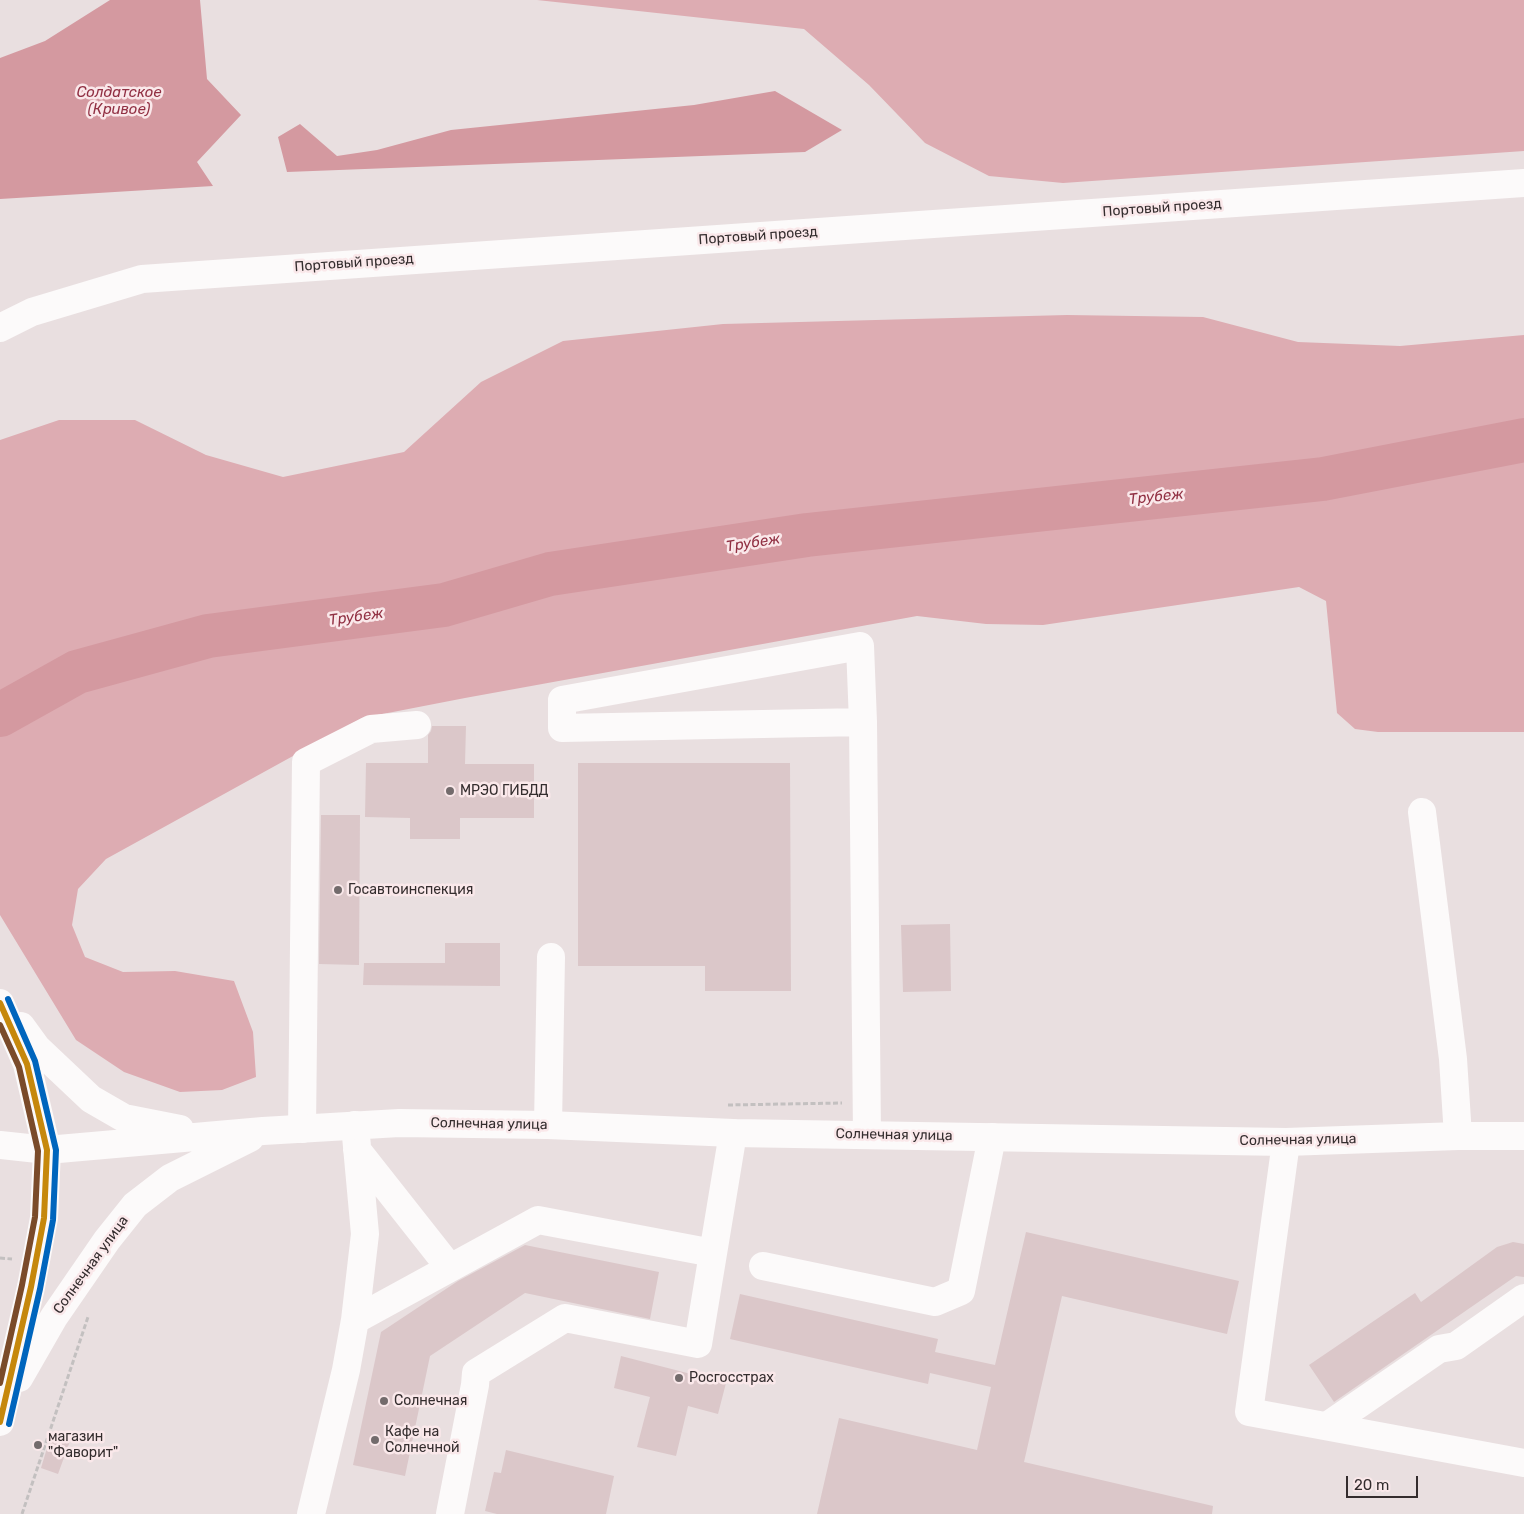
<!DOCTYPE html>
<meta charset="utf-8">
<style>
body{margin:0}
#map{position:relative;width:1524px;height:1514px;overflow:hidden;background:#e9dfe0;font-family:Rubik,sans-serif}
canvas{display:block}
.scale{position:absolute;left:1346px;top:1476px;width:72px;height:22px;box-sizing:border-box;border:2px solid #342d2e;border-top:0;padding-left:6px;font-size:15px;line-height:18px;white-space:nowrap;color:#342d2e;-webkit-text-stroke:4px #fae8ea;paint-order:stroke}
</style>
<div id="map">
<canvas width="1524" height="1514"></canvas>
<div class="scale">20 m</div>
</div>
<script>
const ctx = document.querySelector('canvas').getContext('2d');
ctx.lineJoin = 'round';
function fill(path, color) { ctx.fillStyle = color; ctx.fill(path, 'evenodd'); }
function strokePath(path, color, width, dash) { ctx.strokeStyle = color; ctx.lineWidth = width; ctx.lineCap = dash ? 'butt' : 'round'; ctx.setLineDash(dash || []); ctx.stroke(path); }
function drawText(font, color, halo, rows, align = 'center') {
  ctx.font = font + ' Rubik,sans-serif'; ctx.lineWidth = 5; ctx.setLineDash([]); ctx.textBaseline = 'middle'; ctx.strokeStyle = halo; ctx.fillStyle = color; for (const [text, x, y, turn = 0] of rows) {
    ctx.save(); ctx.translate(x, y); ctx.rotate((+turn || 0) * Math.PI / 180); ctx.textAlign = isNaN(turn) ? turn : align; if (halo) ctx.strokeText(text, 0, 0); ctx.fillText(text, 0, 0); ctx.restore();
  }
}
fill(new Path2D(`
 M537 0H1524V151L1063 183 989 176 925 143 869 85 804 29Z
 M1067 315 1203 317 1298 342 1400 346 1524 335V732H1378L1355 729 1337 713 1326 601 1299 587 1043 625 986 624 917 616 465 698 362 718 106 859 78 889 72 925 85 957 123 972 175 971 234 981 253 1032 256 1077 222 1090 180 1092 124 1072 76 1040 0 915V440L59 420H135L206 455 283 477 404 452 481 382 563 341 723 324Z`), '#ddacb2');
fill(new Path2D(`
 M110 0H200L207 79 241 115 197 162 213 186 0 199V58L45 41Z
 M775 91 842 130 805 152 287 172 278 137 300 124 337 156 377 150 451 130 694 105Z`), '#d499a0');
strokePath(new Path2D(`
 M0 715 77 672 208 636 444 605 550 574 807 535 1323 479 1524 440`), '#d499a0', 44);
fill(new Path2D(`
 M432 726H466L465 764H534V818H460V839H410V818L365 817 366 763H428V735L431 731Z
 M578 763H790L791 991H705V966H578Z
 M321 815H360L359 965 319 964Z
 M950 924 951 991 903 992 901 925Z
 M445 943H500V986L363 985 364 963H445Z
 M1026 1232 1239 1281 1227 1334 1062 1296 1024 1462 1213 1506 1212 1514H817L839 1418 977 1450 991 1387 930 1373 928 1384 730 1339 740 1294 938 1339 935 1352 995 1365Z
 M1513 1242 1524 1244V1277L1516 1276 1334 1402 1309 1365 1415 1293 1421 1302 1497 1247Z
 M525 1245 659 1272 650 1319 525 1293 430 1356 405 1476 353 1465 381 1332 458 1281Z
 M621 1356 726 1383 718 1414 688 1406 676 1456 637 1447 650 1397 614 1388Z
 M51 1435 70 1441 58 1474 41 1468Z
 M506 1450 614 1476 606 1514H497L485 1511 494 1472 501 1473Z`), '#dbc7c9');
strokePath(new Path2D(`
 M728 1105 842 1103
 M0 1258 12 1259
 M22 1514 88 1317`), '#c3c0c0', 3, [5, 2.5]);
strokePath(new Path2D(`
 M0 328 32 312 142 279 1524 183
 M863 722 860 646 562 700V728L863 722 867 1135
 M1422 812 1453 1059 1458 1136
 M355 1125 365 1234 355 1320
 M548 1125 551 957
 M302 1129 306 762 371 729 417 725
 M1286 1142 1249 1412 1524 1463
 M0 1145 47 1150
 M357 1150 450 1268
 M763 1266 935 1302 961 1291 992 1137
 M1327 1426 1439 1349 1456 1346 1524 1298
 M311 1514 346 1370 355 1320 538 1220 713 1253
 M450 1514 475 1385 476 1373 565 1318 698 1344 733 1133`), '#fcfafa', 28);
strokePath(new Path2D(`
 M0 1003 27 1064 47 1150 44 1218 31 1287 0 1422
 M21 1026 37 1048 91 1099 124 1118 180 1129
 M47 1150 263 1131 399 1123 548 1125 733 1133 1286 1142 1458 1136H1524
 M19 1378 54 1317 107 1240 135 1205 170 1178 250 1138`), '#fcfafa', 28);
strokePath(new Path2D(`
 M0 1003 27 1064 47 1150 44 1218 31 1287 0 1422`), '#c6880c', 6);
strokePath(new Path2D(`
 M0 1025 19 1067 38 1151 35 1217 22 1285 0 1383`), '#7a4b2a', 6);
strokePath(new Path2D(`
 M8 999 35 1061 56 1150 53 1220 40 1289 9 1424`), '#0065bd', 6);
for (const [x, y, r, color] of [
 [450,791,5,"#736b6c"],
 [338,890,5,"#736b6c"],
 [679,1378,5,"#736b6c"],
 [384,1401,5,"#736b6c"],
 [375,1440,5,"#736b6c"],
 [38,1445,5,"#736b6c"]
]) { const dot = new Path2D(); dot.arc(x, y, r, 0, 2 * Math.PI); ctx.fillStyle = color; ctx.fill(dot); strokePath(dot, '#fae8ea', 2); }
drawText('14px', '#342d2e', '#fae8ea', [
 ["Портовый проезд",1162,208,-4],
 ["Портовый проезд",758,236,-4],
 ["Портовый проезд",354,263,-4],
 ["Солнечная улица",489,1124,1],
 ["Солнечная улица",894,1135,1],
 ["Солнечная улица",1298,1140,-1],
 ["Солнечная улица",91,1265,-54]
]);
drawText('14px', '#342d2e', '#fae8ea', [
 ["МРЭО ГИБДД",460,791],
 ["Госавтоинспекция",348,890],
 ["Росгосстрах",689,1378],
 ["Солнечная",394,1401],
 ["Кафе на",385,1432],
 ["Солнечной",385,1448],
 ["магазин",48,1437],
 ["\"Фаворит\"",48,1453]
], 'left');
drawText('italic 15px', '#913043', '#fae8ea', [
 ["Солдатское",119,93],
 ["(Кривое)",119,110],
 ["Трубеж",1156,497,-6],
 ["Трубеж",753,543,-9],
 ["Трубеж",356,617,-8]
]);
</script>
